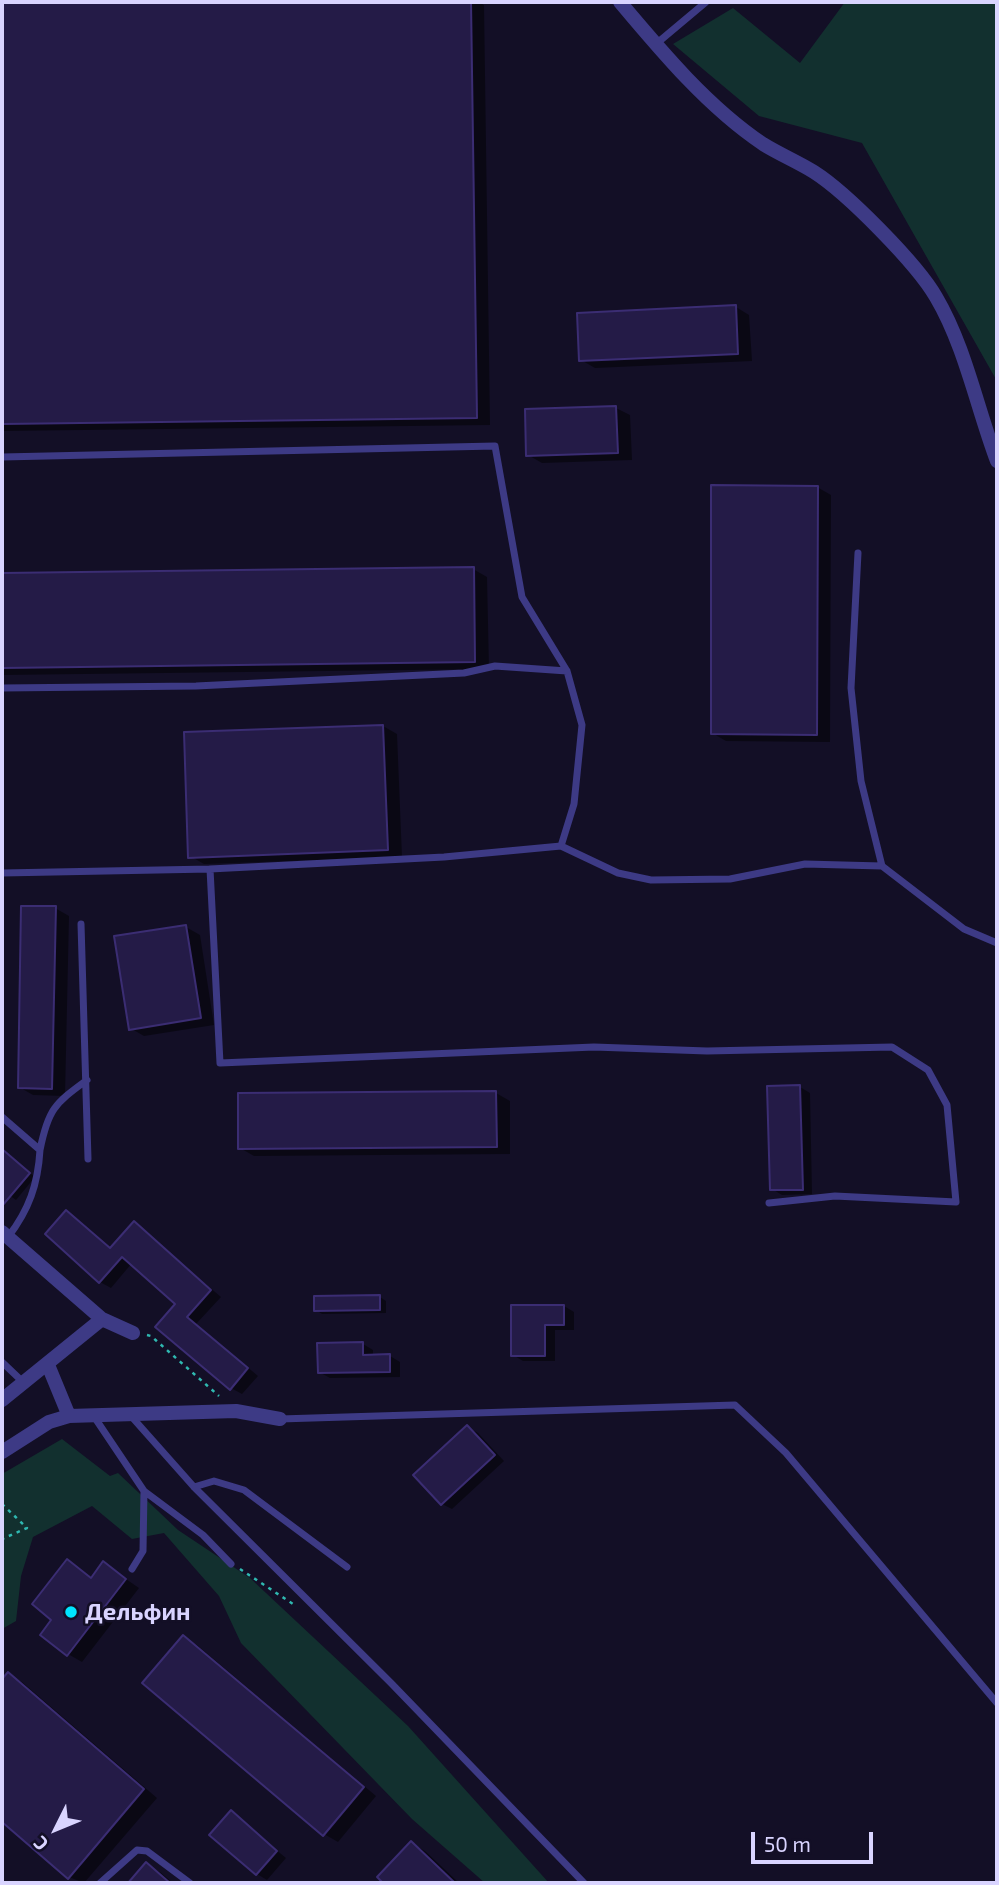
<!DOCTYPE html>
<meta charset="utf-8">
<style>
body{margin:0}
#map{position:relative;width:999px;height:1885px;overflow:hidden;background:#130f26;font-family:"Exo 2",sans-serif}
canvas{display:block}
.frame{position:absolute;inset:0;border:4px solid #d9d4ff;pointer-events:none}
.north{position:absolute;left:21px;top:1794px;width:70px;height:70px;-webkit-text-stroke:5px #130f26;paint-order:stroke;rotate:227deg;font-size:19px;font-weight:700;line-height:28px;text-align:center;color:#d9d4ff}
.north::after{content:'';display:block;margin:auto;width:24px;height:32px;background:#d9d4ff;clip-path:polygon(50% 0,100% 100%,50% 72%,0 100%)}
.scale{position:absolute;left:751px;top:1832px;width:122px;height:32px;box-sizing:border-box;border:4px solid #d9d4ff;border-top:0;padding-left:9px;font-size:21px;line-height:24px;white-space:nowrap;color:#d9d4ff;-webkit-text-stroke:5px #130f26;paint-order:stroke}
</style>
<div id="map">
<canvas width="999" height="1885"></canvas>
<div class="frame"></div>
<div class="north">С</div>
<div class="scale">50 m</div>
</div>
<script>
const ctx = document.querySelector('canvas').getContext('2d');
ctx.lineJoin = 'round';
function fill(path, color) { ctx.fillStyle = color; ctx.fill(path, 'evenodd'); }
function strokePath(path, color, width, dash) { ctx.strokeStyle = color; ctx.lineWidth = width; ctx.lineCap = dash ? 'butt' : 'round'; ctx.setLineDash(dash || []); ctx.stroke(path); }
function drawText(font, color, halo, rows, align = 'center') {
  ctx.font = font + ' "Exo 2",sans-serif'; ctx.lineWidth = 5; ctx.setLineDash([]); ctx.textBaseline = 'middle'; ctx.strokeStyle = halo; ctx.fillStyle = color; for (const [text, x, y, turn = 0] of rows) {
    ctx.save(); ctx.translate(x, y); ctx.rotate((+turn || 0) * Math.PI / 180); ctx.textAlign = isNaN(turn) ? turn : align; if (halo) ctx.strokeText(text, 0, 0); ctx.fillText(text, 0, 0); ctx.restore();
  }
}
fill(new Path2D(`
 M845 2H997V381L862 143 759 116 673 44 733 8 800 63Z
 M62 1439 110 1476 118 1473 178 1530 250 1578 408 1726 549 1883H485L412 1819 241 1643 219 1596 164 1533 132 1539 92 1506 33 1537 21 1576 16 1621 2 1629V1474Z`), '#12302f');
fill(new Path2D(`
 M479 2 484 5 490 425 2 431V3Z
 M736 307 749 315 752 361 595 368 581 360Z
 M616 408 630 415 632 460 542 463 528 455Z
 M817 487 831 495 830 742 726 741 712 733Z
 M473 569 487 577 489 669 2 675V575Z
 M383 726 397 734 402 857 204 864 190 856Z
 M55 908 69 916 65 1096 33 1095 19 1087Z
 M186 927 200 935 214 1025 144 1036 130 1028Z
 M800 1087 810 1093 812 1194 782 1195 772 1189Z
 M496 1093 510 1101V1154L254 1156 240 1148Z
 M2 1149 35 1177 16 1200 2 1190Z
 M67 1212 111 1248 134 1223 221 1297 196 1324 258 1376 242 1394 231 1388 177 1303 132 1263 111 1288 100 1282Z
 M380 1297 386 1301V1313L322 1314 316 1310Z
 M513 1306H564L574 1312V1330H555V1361H523L513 1355Z
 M363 1344 373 1350V1356H390L400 1362V1377L330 1378 319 1372Z
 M468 1427 478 1433 504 1461 452 1509 442 1504Z
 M67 1561 92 1578 104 1564 139 1588 82 1662 68 1654Z
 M183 1637 197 1645 376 1796 338 1842 324 1834Z
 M8 1675 22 1682 157 1798 84 1883 69 1877 2 1820V1682Z
 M231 1813 286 1858 267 1880 257 1874Z
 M411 1843 425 1851 459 1883H385L379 1877Z
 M147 1865 160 1872 173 1883H130Z`), '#0007');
const building = new Path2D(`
 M2 2H471L477 418 2 424Z
 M736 305 738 354 579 361 577 313Z
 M616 406 618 453 526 456 525 409Z
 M711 485 818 486 817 735 711 734Z
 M474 567 475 662 2 668V573Z
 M383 725 388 850 188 858 184 732Z
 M21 906H56L52 1089 18 1088Z
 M186 925 201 1018 129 1030 114 936Z
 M800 1085 803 1190H770L767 1086Z
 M496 1091 497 1147 238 1149V1093Z
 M2 1149 30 1173 2 1206Z
 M66 1210 110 1248 134 1221 211 1290 187 1317 248 1368 230 1390 155 1327 175 1304 122 1257 99 1283 45 1234Z
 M380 1295V1310L314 1311V1296Z
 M511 1305H564V1325H545V1356H511Z
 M363 1342V1355L390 1354V1372L318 1373 317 1343Z
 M467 1425 495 1455 441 1505 413 1475Z
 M67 1559 91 1578 103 1561 126 1579 67 1656 40 1635 51 1620 32 1604Z
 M183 1635 364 1787 323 1836 142 1683Z
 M8 1672 144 1789 68 1879 2 1822V1679Z
 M231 1810 277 1851 256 1875 209 1835Z
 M411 1841 455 1883H383L377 1877Z
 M146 1862 170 1883H128Z`);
fill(building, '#241b47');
strokePath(building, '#3b2d73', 2);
strokePath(new Path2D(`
 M147 1335 151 1336 219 1396
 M2 1504 27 1528 2 1539
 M240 1569 293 1604`), '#2fb8b0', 2.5, [3.5, 5]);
strokePath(new Path2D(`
 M656 44 706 2
 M2 457 495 446 522 597 567 671 582 725 574 804 561 846 444 857 210 869
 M858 553 851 688 861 781 882 866
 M2 688 196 686 464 673 495 666 567 671
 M561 846 618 873 651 880 730 879 805 864 882 866 964 929 997 943
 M2 873 210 869 220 1063 594 1047 707 1051 892 1047 928 1070 947 1105 956 1202 835 1196 769 1203
 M81 924 88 1159
 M2 1117 40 1150C38 1184 29 1210 8 1237
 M40 1150C48 1110 54 1104 87 1080
 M2 1362 24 1383
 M131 1416 194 1487 391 1683 584 1883
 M95 1418 144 1491 143 1551 132 1569
 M280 1419 735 1405 786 1453 997 1703
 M194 1487 214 1481 244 1490 347 1567
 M144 1491 203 1535 231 1564
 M100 1883 137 1850 147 1851 190 1883`), '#3d3a85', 7);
strokePath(new Path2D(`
 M620 2C662 52 708 107 763 144 779 154 798 162 814 172 847 193 917 264 936 297 965 346 977 408 997 461
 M2 1232 102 1319 133 1333
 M48 1365 69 1416
 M2 1400 102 1319
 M2 1452 49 1422 69 1416 236 1411 280 1419`), '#3d3a85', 14);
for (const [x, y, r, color] of [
 [71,1612,7,"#00e5ff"]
]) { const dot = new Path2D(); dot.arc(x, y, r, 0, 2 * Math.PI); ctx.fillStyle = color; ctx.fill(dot); strokePath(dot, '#130f26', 2.5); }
drawText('bold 24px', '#d9d4ff', '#130f26', [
 ["Дельфин",85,1612]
], 'left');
</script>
